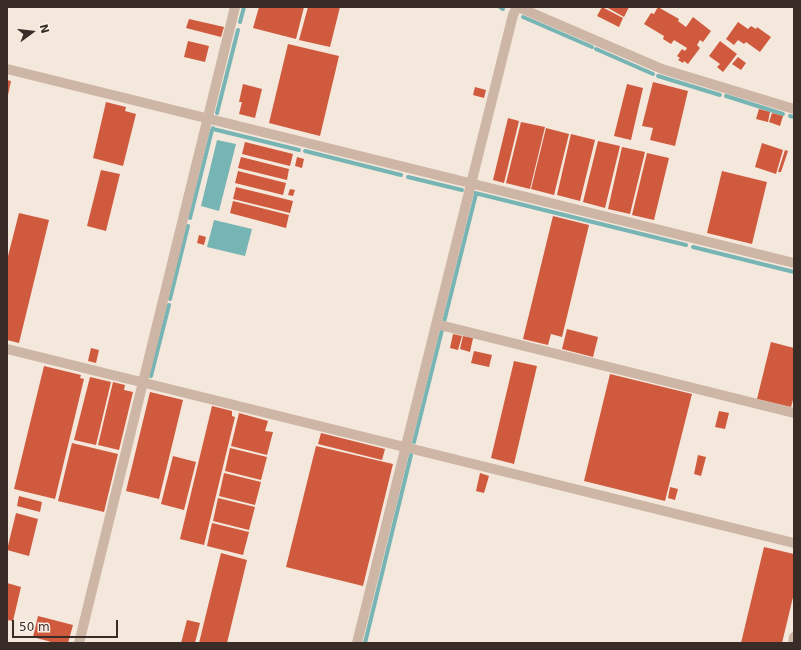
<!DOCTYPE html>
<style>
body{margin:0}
#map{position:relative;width:801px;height:650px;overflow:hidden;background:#f4e7db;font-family:"DejaVu Sans",sans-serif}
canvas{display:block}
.frame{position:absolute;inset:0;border:8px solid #392c27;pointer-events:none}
.north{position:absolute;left:12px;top:12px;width:40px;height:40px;-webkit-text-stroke:3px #fbf1e8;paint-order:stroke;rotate:75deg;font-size:11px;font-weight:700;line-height:16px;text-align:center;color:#392c27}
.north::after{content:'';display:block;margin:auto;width:14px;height:18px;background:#392c27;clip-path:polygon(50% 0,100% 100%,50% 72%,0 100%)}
.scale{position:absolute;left:12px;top:620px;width:106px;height:18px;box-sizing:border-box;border:2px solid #392c27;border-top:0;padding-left:5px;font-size:12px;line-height:14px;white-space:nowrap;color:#392c27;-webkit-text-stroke:3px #fbf1e8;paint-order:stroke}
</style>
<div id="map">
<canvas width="801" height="650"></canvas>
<div class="frame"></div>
<div class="north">N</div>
<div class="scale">50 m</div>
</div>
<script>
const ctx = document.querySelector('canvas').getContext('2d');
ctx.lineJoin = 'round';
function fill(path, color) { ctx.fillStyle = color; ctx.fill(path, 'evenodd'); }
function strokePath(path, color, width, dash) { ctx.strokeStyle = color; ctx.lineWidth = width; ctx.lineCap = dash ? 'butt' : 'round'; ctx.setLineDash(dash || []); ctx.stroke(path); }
fill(new Path2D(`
 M217 140 236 144 219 211 201 206Z
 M214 220 252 229 245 256 207 247Z`), '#77b4b4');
strokePath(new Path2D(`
 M500 7 503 9
 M523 17 592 47
 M240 22 244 7
 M596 49 653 74
 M658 76 720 95
 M726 96 783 114
 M217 113 238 30
 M790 116 794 117
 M213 128V129L299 150
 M305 151 401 175
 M408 177 462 190
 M475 193 686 245
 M190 218 212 130 213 129
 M693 247 794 272
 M170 299 188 226
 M444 322 476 194
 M151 376 169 305
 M414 442 442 330
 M365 643 411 455`), '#77b4b4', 4);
fill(new Path2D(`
 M259 7H304L296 39 253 28Z
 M308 7H340L330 47 299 40Z
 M602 7 623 18 619 27 597 16Z
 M609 7H629L624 17 608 8Z
 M658 7 679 19 678 21 686 27 693 17 711 31 703 42 700 40 697 45 700 48 688 64 684 61 683 63 678 60 680 58 677 56 682 49 685 51 687 48 674 40 671 44 663 39 664 36 644 24 651 13 654 14Z
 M189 19 224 27 221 37 186 28Z
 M738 22 748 29 751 26 756 29 757 27 771 37 760 52 746 42 744 44 738 40 734 45 726 39Z
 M188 41 209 46 205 62 184 57Z
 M720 41 737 54 723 72 717 67 720 64 709 56Z
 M288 44 339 56 320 136 269 123Z
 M738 57 746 63 741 70 732 64Z
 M7 80 11 81 8 95H7Z
 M653 82 688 91 675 146 650 140 653 128 642 126Z
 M243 84 262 89 255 118 239 114 242 102H239Z
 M627 84 643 88 631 140 614 136Z
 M475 87 486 90 484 98 473 95Z
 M106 102 126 107 125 111 136 114 123 166 93 158Z
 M759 109 770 112 768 122 756 119Z
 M772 113 783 116 780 126 769 122Z
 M508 118 519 121 504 183 493 180Z
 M521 122 545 127 530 189 506 183Z
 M546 128 569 134 554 195 531 189Z
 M571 134 595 140 580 201 557 195Z
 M598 141 620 146 605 208 583 202Z
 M245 142 293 154 290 166 242 154Z
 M762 143 783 150 776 174 755 167Z
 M622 147 645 152 630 214 608 209Z
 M785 150 788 151 781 172H778Z
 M647 153 669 158 654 220 632 215Z
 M241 157 289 169 287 180 238 168Z
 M297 157 304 159 302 168 295 166Z
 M101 170 120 174 106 231 87 226Z
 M238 171 286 183 283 195 235 183Z
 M722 171 767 182 752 244 707 233Z
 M236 187 293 201 290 213 233 199Z
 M290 189 295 190 293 196 288 195Z
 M233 201 289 215 286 228 230 213Z
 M19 213 49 220 19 343 7 340V260Z
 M553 216 589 225 562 337 551 334 548 345 523 339Z
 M199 235 206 237 204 245 197 243Z
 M567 329 598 337 593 357 562 349Z
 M453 334 462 336 458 350 450 348Z
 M463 336 473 338 470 352 460 349Z
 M771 342 794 348V396L791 407 757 399Z
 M91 348 99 350 96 363 88 361Z
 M474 351 492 355 489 367 471 363Z
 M514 361 537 366 514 464 491 458Z
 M44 366 81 375 80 378 84 379 55 499 14 489Z
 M610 374 692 394 665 501 584 481Z
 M90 377 111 382 96 445 74 440Z
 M113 382 125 385 124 390 133 392 119 450 98 445Z
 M150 392 183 400 159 499 126 491Z
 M212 406 232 411V416L235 417 204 545 180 539Z
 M719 411 729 413 725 429 715 427Z
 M239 413 268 421 265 431 273 432 267 455 231 446Z
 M321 433 385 449 382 460 318 444Z
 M72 443 118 454 104 512 58 501Z
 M316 446 393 464 363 586 286 567Z
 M230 448 267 457 261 480 225 471Z
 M698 455 706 457 701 476 694 474Z
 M173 456 196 462 184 510 161 504Z
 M224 473 261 482 255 505 219 496Z
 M480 473 489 476 484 493 476 491Z
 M670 487 678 489 675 500 668 498Z
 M19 496 42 502 40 512 17 506Z
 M218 498 255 507 249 530 213 521Z
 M16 513 38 519 29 556 7 550Z
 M212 523 249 532 243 555 207 546Z
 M764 547 794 554V593L782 643H741Z
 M221 553 247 560 227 643H199Z
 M7 583 21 587 13 621 7 620Z
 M38 616 73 625 68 643H55L33 637Z
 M187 620 200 623 195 643H181Z`), '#d05a3d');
strokePath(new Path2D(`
 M7 69 794 263
 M436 324 794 413
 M7 349 794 543
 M79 643 235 7
 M357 643 513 15 517 7`), '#cdb6a6', 10);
strokePath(new Path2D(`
 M518 7 662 69 794 109
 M793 643 794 637`), '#cdb6a6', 10);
</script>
